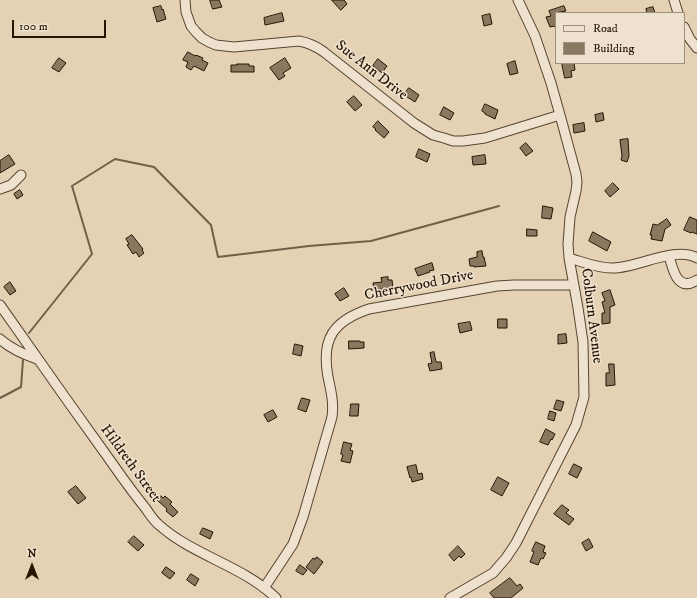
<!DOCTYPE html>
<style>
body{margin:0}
#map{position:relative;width:697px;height:598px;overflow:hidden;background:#e5d2b5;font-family:"IM FELL DW Pica",serif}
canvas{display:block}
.legend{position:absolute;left:555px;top:12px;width:130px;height:52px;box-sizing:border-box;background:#eee2cf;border:1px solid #9e907d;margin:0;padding:5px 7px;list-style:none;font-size:12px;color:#271402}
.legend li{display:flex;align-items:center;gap:8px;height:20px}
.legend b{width:20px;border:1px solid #9e907d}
.north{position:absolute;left:12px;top:546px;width:40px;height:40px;-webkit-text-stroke:3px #eee2cf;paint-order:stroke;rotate:0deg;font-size:11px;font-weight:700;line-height:16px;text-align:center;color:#271402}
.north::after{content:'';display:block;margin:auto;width:14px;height:18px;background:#271402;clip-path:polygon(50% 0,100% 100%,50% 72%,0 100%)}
.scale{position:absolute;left:12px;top:20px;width:94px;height:18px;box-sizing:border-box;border:2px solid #271402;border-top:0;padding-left:5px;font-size:12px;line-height:14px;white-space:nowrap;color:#271402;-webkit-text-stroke:3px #eee2cf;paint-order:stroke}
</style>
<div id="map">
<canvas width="697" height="598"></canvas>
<ul class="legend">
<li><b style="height:5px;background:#eee2cf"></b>Road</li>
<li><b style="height:11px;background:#8a775f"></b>Building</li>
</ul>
<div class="north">N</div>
<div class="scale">100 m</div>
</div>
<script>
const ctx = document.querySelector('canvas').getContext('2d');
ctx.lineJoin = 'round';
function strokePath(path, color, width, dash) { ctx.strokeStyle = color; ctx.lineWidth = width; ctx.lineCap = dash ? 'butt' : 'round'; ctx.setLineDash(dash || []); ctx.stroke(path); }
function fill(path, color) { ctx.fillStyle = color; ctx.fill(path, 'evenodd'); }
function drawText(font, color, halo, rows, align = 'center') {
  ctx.font = font + ' "IM FELL DW Pica",serif'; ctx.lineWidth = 3; ctx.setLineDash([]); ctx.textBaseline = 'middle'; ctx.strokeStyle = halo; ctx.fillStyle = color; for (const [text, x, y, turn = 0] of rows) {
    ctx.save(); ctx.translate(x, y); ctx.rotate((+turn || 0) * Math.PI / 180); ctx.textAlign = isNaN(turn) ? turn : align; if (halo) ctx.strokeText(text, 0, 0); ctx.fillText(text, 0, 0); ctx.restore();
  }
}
strokePath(new Path2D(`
 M29 333 92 254 72 186 115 159 154 167 211 225 218 257 309 246 371 241 499 206
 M0 398 21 387 23 360`), '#725f49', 2);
const building = new Path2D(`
 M210 0H219L222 7 213 9Z
 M332 0H344L347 4 341 10Z
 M161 6 162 10 163 9 166 19 157 22 153 8Z
 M564 6 566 11 556 13V28L554 26 550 27 546 17 551 16 549 11Z
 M653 7 655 13H647L646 9Z
 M282 13 284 21 265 25 264 18Z
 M490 14 492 24 484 26 482 16Z
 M188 52 195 56 196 55 203 58 202 60 208 63 204 71 194 66 191 70 186 67 188 62 183 60Z
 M59 58 66 63 59 72 52 68Z
 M285 58 291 68 283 73 285 76 279 80 270 68Z
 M378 59 387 66 382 73 373 66Z
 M515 61 518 73 510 75 507 64Z
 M562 63H574L575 70 571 71 572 77 565 78Z
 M237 64H249V66H254V72H231V65H237Z
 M409 88 419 95 415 102 404 95Z
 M354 96 362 105 355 111 347 102Z
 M485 104 498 110 495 119 485 114V113L482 111Z
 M444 107 454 113 450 120 440 115Z
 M603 113 604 120 596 122 595 115Z
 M378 121 389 132 384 138 375 130 376 129 373 127Z
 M584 123 585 131 574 133 573 125Z
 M628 139 629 156 627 162 621 160 622 156 620 140Z
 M526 143 533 151 526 156 520 148Z
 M419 149 430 154 427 162 416 157Z
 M9 155 15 164 0 173V161Z
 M485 155 486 164 473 165 472 157Z
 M613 183 619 189 610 197 605 191Z
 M20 190 23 195 17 199 14 194Z
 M543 206 553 208 551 219 542 218Z
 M690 217 697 220V234L692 232 691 233 684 230Z
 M667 219 671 225 665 229 662 241 651 239 652 235H650L653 224 657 225Z
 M527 229 537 230V236H527Z
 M593 232 611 242 607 251 589 241Z
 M132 235 143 249 142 250 144 253 139 257 136 252 133 254 127 245 129 244 126 239Z
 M482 251 483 257H484L486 266 474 267V266H470L469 259 477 257V252Z
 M432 263 434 270 429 271 430 272 418 276 415 269Z
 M388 277V280H392L393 288 374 290 373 283 382 282 381 278Z
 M10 282 16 291 10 295 4 287Z
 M344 288 349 296 340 301 335 294Z
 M610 290 615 305 610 307V323L602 324V313H605L602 302 605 301 602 293Z
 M498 319H507V328H498Z
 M470 322 472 330 460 333 458 324Z
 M566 334 567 343 558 344V335Z
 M349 341H360V342H364V348L349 349Z
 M295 344 303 346 301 356 293 354Z
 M434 352 436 362H441L442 369 430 371 428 364 432 363 430 353Z
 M609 364H614L615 385 606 386V373H609Z
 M302 398 310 400 306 412 298 409Z
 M557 400 564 402 561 411 554 409Z
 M351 404H359L358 416H350Z
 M273 410 277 417 268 422 264 415Z
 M550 411 556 413 554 421 548 419Z
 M546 429 555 434 552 440 551 439 548 445 540 442Z
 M344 442 352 444 350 450 353 451 350 463 341 461 343 455 341 454Z
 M574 464 582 468 577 478 569 474Z
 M416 465 418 474 422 473 423 479 412 482 411 477 410 478 407 467Z
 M498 477 509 483 502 496 491 490Z
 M76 486 86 498 78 504 68 492Z
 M161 496 163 498 165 496 172 502 170 504 178 512 173 517 166 511 167 509 157 500Z
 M562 505 569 510 566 513 574 519 569 525 554 514Z
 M203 528 213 532 210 539 200 534Z
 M134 536 144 545 138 551 128 542Z
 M589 539 593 547 586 551 582 543Z
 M536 542 545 546 543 552 546 553 543 559 541 558 538 565 530 562 534 552 532 551Z
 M458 546 465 554 461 558 459 556 454 561 449 555Z
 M317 557 323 562 314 574 306 567 313 558 315 559Z
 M300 565 307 570 303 575 296 571Z
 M166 567 175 573 170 579 162 573Z
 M191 574 199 579 195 586 187 580Z
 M510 578 517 586 520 584 523 588 511 598H494L490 593Z`);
fill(building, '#8a775f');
strokePath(building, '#271402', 1);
const minor = new Path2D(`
 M185 0 186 12 191 26 196 32 202 38 209 42 216 45 234 47 299 41C309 43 316 46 324 52L414 123 433 135 444 138 453 141H463L485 138 560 115
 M674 0 678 13
 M684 27 690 39 697 48
 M0 189 11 185 21 175
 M669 256C673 269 677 293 697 280
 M569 258C583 262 597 268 612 268 636 269 675 245 697 258
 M0 305C35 355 71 406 107 456 119 473 130 489 143 505 148 511 152 519 158 524 193 556 242 565 276 598
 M0 339C11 349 23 354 37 359
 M264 588 293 544 303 517 332 417C334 403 331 391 328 377 321 339 333 321 369 309L497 286 514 285H574
 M450 598 493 573 506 558 516 543 576 425 584 397 583 342 578 308 569 258 568 244 570 217 576 191 577 182 576 174 560 115 551 83 535 36 518 0`);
strokePath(minor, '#56442f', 11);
strokePath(minor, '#eee2cf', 9);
drawText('15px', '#271402', '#eee2cf', [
 ["Sue Ann Drive",371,71,38],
 ["Cherrywood Drive",419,286,-11],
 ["Colburn Avenue",591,316,83],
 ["Hildreth Street",130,464,54]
]);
</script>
